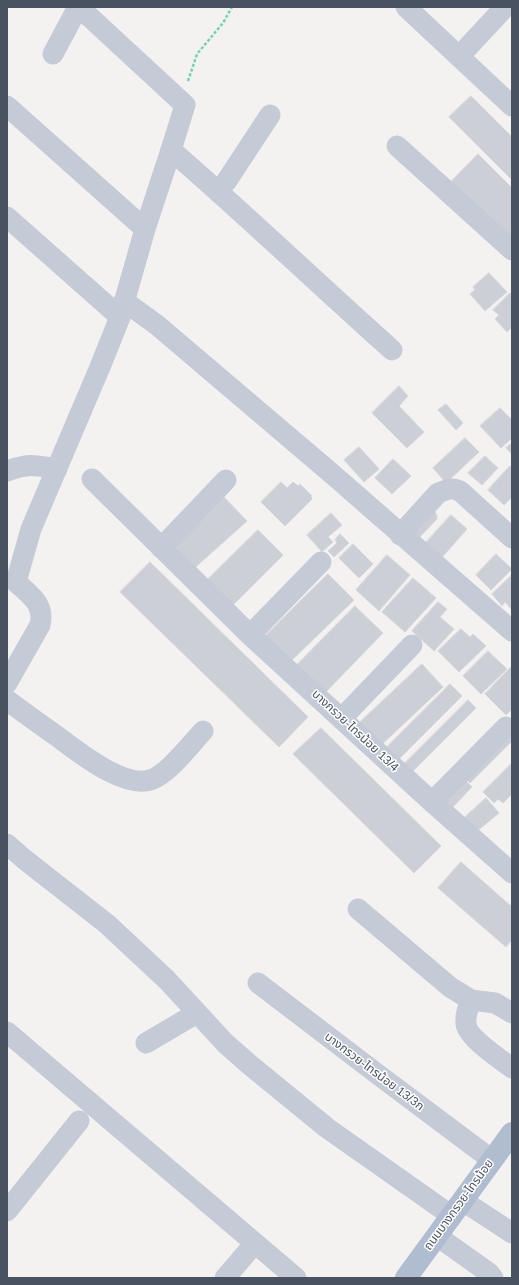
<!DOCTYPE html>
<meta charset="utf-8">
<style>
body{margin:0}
#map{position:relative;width:519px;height:1285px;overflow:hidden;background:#f4f1f1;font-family:Arial,sans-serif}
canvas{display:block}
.frame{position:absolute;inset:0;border:8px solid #485260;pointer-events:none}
</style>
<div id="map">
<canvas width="519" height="1285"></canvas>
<div class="frame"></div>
</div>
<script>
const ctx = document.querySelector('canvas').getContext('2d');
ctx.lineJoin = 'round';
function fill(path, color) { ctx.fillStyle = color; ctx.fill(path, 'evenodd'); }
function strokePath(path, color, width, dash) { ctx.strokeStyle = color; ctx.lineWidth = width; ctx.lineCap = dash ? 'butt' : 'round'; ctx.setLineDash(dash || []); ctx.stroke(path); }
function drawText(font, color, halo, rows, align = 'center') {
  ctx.font = font + ' Arial,"Noto Sans Thai",sans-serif'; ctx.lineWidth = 3; ctx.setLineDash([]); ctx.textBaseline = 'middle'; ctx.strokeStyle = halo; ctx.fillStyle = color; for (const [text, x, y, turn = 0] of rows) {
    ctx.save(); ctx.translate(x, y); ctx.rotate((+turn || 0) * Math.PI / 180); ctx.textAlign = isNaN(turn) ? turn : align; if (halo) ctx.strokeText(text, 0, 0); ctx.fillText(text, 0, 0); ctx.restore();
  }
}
const building = new Path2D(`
 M471 96 512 137V180L449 117Z
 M478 154 512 188V241L450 183Z
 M489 273 507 292 485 311 470 294 475 290 473 287Z
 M510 293 512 295V327L507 332 495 319 499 315 493 310Z
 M399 386 408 396 399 406 424 432 407 448 372 413Z
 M446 404 463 423 456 430 438 410Z
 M500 408 512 420V438L501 448 480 426Z
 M465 438 479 452 446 483 433 468Z
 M512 443V454L506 448Z
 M359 447 379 469 364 482 344 460Z
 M485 456 498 468 482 485 468 473Z
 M393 459 411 476 392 494 375 478Z
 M510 466 512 468V497L504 505 488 490Z
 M281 482 287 488 293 482 298 486 300 484 312 496 311 498 312 499 285 526 261 502Z
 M221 494 247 521 189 573 164 546Z
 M434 510 437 516V519L415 542 405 533Z
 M331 513 342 525 328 537 333 542 322 552 307 535Z
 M451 515 467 529 438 562 421 548Z
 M258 530 283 555 228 610 203 584Z
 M340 534 349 543 334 557 328 551 337 543 335 540Z
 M353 544 373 564 359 578 339 558Z
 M496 554 512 569 491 590 476 575Z
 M387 555 410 575 379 611 356 590Z
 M150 562 308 717 279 747 120 592Z
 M328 574 354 600 290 662 265 636Z
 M512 575V610L505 602 502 606 492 594Z
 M413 578 436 598 405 632 382 612Z
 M438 602 447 609 440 617 454 629 434 651 412 631Z
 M355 606 383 633 321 697 293 669Z
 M461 629 470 637 473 634 486 646 459 672 438 651Z
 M488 651 507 669 481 694 463 676Z
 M422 664 443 687 378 748 357 725Z
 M512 666V709L506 715 485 694Z
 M450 684 462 696 393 765 381 753Z
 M468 700 476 708 406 778 398 770Z
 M321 728 441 846 414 873 293 754Z
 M512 731V741L470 783 462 775Z
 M512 763V794L503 803 498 799 494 803 483 792Z
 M464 779 472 787 453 807 445 799Z
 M486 798 499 813 476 832 464 818Z
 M461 862 512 907V940L506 947 438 888Z`);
fill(building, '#cdcfd7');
strokePath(building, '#d5d6dd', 1);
strokePath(new Path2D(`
 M188 81 197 54 223 23 232 7`), '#74d3af', 2.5, [3, 2]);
strokePath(new Path2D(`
 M406 7 512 106
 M467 48 505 7
 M53 54 78 7
 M7 106 145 229
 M397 146 512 250
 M171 150C246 215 318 284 392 350
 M226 182 270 115
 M7 217 120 317
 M124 301 157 325 331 473 512 631
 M7 471C30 463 34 465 57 469
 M92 479 250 635 432 802 512 873
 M400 535 438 493 449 489H454L460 491 512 538
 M161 548 226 480
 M250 635 321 562
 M7 683 40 625C45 604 30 595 16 582L31 529 100 367 120 317 145 229 171 150 185 105 79 7
 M7 700C23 712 38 723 54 734 76 750 125 791 153 779 169 773 191 744 203 731
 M342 718 412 645
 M432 802 506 727
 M7 844 24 859 107 924 167 980 225 1043 250 1065 327 1128 452 1216
 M358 909 450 987 471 1000 495 1003 512 1013
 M258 983 376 1073 492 1160
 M471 1000C468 1008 465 1015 466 1024 467 1037 501 1060 512 1068
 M7 1032 296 1278
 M146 1043 197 1013
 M463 1201 512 1233
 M7 1211 79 1121
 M437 1236 489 1273 493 1278
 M225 1278 255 1243`), '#c4cbd6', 21);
strokePath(new Path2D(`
 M406 1278 512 1133`), '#b0bdd1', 22);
drawText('12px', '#485260', '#fff', [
 ["บางกรวย-ไทรน้อย 13/4",355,731,43],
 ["บางกรวย-ไทรน้อย 13/3ก",374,1072,37],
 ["ถนนบางกรวย-ไทรน้อย",459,1205,-54]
]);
</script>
